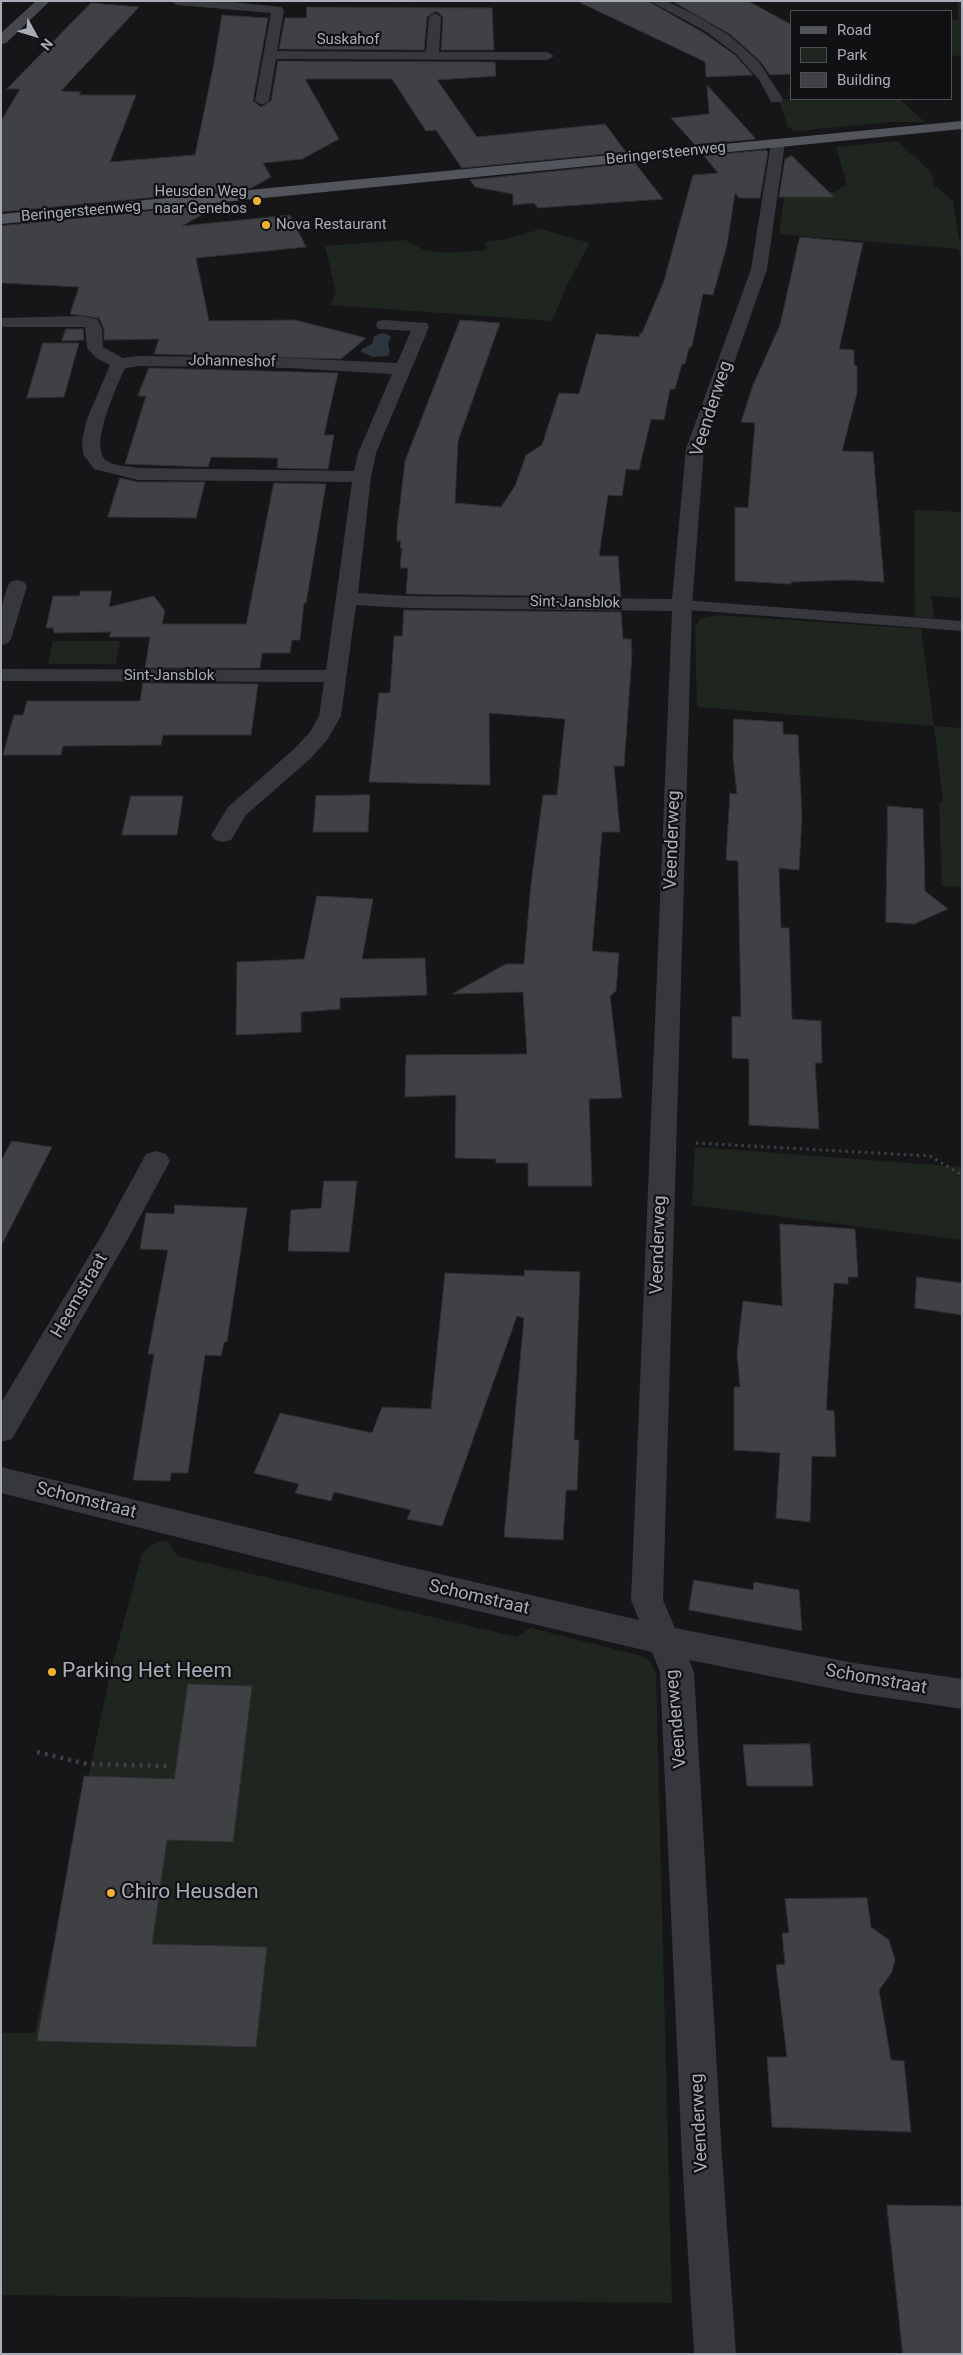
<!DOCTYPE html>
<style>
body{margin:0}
#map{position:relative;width:963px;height:2355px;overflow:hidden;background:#161618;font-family:Roboto,sans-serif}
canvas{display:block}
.frame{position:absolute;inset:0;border:2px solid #a8adb8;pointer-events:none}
.legend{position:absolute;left:790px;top:10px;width:162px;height:90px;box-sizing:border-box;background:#111113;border:1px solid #4d4f55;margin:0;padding:6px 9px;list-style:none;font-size:15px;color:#a8adb8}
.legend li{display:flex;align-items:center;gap:10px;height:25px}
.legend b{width:25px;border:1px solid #4d4f55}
.north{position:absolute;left:10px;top:10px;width:50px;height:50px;-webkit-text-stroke:4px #111113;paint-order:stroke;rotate:129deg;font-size:14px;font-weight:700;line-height:20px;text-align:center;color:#a8adb8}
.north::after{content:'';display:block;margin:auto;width:18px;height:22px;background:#a8adb8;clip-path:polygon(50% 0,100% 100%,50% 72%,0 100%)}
</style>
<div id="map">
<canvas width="963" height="2355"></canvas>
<div class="frame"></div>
<ul class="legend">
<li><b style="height:6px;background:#53555c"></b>Road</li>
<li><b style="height:14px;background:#1e261f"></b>Park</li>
<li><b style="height:14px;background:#404145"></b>Building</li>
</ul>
<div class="north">N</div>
</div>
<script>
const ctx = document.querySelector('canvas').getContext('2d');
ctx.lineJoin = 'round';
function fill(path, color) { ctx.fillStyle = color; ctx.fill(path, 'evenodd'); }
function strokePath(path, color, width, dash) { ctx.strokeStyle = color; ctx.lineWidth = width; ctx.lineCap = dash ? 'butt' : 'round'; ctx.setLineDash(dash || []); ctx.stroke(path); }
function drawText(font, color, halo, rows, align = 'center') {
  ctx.font = font + ' Roboto,sans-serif'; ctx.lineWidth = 4.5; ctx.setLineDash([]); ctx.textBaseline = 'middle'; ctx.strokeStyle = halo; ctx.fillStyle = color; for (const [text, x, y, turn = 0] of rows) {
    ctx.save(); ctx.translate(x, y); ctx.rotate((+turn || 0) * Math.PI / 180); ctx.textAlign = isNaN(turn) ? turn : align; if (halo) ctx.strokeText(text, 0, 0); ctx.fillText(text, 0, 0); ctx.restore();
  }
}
fill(new Path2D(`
 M958 1H962V55L952 56V20H958Z
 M788 88H792V99H899L925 122H892L797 131 788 128 779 99H790Z
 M897 141 931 172 934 185 953 201 959 239 962 240V262L958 249 779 234 785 190 834 192 847 185 836 147Z
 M541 229 590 243 566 287 552 321 330 305 336 293 325 246 405 240 424 250 447 253 487 250 485 242 507 239Z
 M914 510 962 512V598L931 596 935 618 915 617Z
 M717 615 921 629 934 726 962 728V887L942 886 939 803 943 802 934 726 697 707 695 627 701 618Z
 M53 641H120L116 664H48Z
 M695 1147 962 1167V1240L692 1205Z
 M167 1541 177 1556 516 1637 531 1628 642 1656 650 1661 656 1674 672 2303 1 2295V2033H35L111 1669 142 1554C149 1546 155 1542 167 1541Z`), '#1e261f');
fill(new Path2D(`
 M384 333 391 336 388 344 390 352 388 356 373 357 361 352 362 349 372 344 374 336Z`), '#2c353c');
const building = new Path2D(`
 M577 1H648L704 33 735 55 753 75 706 77 705 62Z
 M672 1H748L792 25V74L770 75 760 61 731 35Z
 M91 3 139 7 61 91 81 92 79 95H136L110 162 195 155 213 68 222 15 268 18 253 101 261 107 271 101 278 61 495 62 496 76 437 80 477 137 605 124 626 152 462 168 436 130 426 131 392 79H305L339 139 302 159 263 163 271 177 251 188 1 212V121L20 89H7Z
 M307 7 492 8 494 50H441L443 17 436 11 427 17 424 50H422L279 49 285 18H306Z
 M707 85 756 139 695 145 671 118 709 114Z
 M766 150 768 152 760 198H739L735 193 727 245 713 295 703 294 692 346 689 348 685 364H682L675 389H670L664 420 651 419 639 470 626 469 622 496 608 495 599 556H618L621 597 406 594 408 568H400L402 548H400L401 541H397V529L405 461 460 320 500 323 458 441 455 503 501 507 515 486 526 455 542 445 559 393 579 394 596 334 639 337 640 333H642L664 281 693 175 718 173 704 156Z
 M792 156 834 197H779L785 159Z
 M635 163 663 199 538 208 534 203 513 205V194L475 187 470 180Z
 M221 204 182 226 290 215 306 247 196 258 209 321 295 320 366 338 341 359 154 354 159 339 104 340V329L99 318 70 314 79 287 1 283V226Z
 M800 237 863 243 839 349 854 350V365L857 366V393L842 451 873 452 884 582 847 580 791 582V584L735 581V507L748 508 755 423 741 422 753 385 780 325Z
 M66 329H83L84 340 62 341Z
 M43 343H79L64 397 27 398Z
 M149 368 338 373 324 435H334L328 469 277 468 278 458 211 457 208 467 125 464 146 396H138Z
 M120 478 138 482H205L196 518 108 517Z
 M274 483 326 484 306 603H304L300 640H292L290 653H262L260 668H145L150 637H109L111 632 54 633 53 628H46L53 596H79L81 591H112L109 607 154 596 165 611 162 624H246Z
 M404 610 621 612 623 639H631L632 655 624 766H614L620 832H602L592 951 619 953 616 991 610 996 622 1098 589 1099 592 1186H528V1163H496V1159L455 1158 456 1095 405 1097 406 1055 527 1054 523 992 452 994 506 964H524L531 884 543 795H557L565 719 489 713 490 785 369 782 379 693H390L394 636H402Z
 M143 683 258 684 251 735H163L161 745 63 746 61 755H3L14 715H23L27 701H140Z
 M734 719 783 722V734L798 735 802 817 799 870 779 868 781 928H789L792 1019 821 1021 822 1063H815L819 1129 749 1125V1059L732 1058V1016L741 1017 738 861 726 860 730 793 737 794 733 758Z
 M370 795 368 832H313L316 796Z
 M131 796H183L177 835H122Z
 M888 806 923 809 925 891 948 909 914 924 886 922Z
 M317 896 373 899 362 959 425 958 427 995 340 998V1009L301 1012V1032L236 1035 237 962 304 959Z
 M12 1141 52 1147 1 1246V1161Z
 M324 1181H357L349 1252 288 1251 291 1210 321 1208Z
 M175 1205 247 1208 227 1342H224L221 1356 205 1355 188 1473H171L170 1481 133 1480 154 1354H148L168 1250 140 1249 146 1213 174 1214Z
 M780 1224 855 1229 858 1277H848V1284L834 1283 826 1410 834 1411 836 1457 812 1456 810 1522 776 1518 780 1453 734 1450V1387H740L737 1354 743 1301 782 1306Z
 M525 1270 580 1272 574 1440H579L577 1490H566L563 1540 504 1537 524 1318 517 1316 442 1526 407 1519 411 1510 334 1492 331 1501 295 1493 299 1484 254 1473 280 1413 372 1433 382 1407 431 1409 445 1273 524 1276Z
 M917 1277 962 1283V1315L915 1308Z
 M694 1580 753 1590 754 1582 799 1590 802 1631 689 1610Z
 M188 1684 252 1686 233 1842 167 1840 152 1944 267 1947 256 2047 37 2041 84 1776 174 1779Z
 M810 1744 813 1786H747L743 1745Z
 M867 1898 871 1927 889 1940 895 1960 892 1972 879 1990 891 2060 904 2061 911 2132 772 2127 767 2057H787L776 1965 785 1964 782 1933H789L785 1899Z
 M887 2205 962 2206V2354H903Z`);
fill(building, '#404145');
strokePath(building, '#303034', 1);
strokePath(new Path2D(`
 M696 1143 930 1156 962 1175`), '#3d3f44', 3, [2.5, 4]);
strokePath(new Path2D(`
 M37 1752 87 1764 167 1766`), '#3d3f44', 4.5, [3, 5]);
fill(new Path2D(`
 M682 600 962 621V631L676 609 674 605 676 601Z`), '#37383d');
fill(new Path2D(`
 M171 1H222L282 7 284 10 277 51 422 52 426 51 429 17 435 13 441 17 439 52H547L554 56 547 60 276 59 269 101 262 105 255 101 271 13 177 5Z
 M650 1H667L697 16 730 36 759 62 783 99 781 102H771L760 81 736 54 705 31Z
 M778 139 785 143 767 269 704 449 692 605 663 1600 675 1628 854 1663 962 1679V1709L854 1693 689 1660 694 1672 722 2157 736 2354H694L682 2157 660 1672 652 1652 401 1593 1 1493V1467L401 1565 639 1620 631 1600 672 611 408 608 356 605 341 716 327 740 310 759 246 815 231 840 223 842 215 840 211 835 228 807 294 749 310 732 319 716 324 682 1 681V669L326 670 352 482 138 480 94 469 83 454 82 440 87 419 110 365 96 358 87 348 85 327H6L1 326V318L80 316 97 319 102 329 103 347 123 358 139 356 289 358 397 363 411 331 378 329 376 325 378 321 384 320 427 323 429 327 376 453 371 477 358 593 408 596 672 599 686 449 751 269 771 143ZM139 366 289 368 392 374 358 453 354 471 138 468C129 466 115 466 107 461 88 448 116 389 123 372L126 368Z
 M17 580 24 582 27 586 11 639 8 643 1 645C1 624 0 600 10 582Z
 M156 1151 166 1154 170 1161 129 1237 12 1439 1 1442V1403L103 1233 146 1154Z`), '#37383d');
fill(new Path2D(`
 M36 1H50L6 43 1 44V33Z`), '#45474d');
fill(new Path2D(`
 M962 121V129L1 224V214Z`), '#53555c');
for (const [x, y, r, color] of [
 [257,201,5,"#f2b134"],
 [266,225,5,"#f2b134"],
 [52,1672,5,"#f2b134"],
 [111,1893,5,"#f2b134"]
]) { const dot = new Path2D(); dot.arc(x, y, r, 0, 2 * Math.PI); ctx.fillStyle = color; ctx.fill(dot); strokePath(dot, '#111113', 2); }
drawText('15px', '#a8adb8', '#111113', [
 ["Suskahof",348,40],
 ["Beringersteenweg",666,154,-6],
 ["Beringersteenweg",81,212,-5],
 ["Johanneshof",232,362,1],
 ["Sint-Jansblok",575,603,1],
 ["Sint-Jansblok",169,676]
]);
drawText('15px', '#a8adb8', '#111113', [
 ["Heusden Weg",247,192],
 ["naar Genebos",247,209],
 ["Nova Restaurant",276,225,"left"]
], 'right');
drawText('18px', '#a8adb8', '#111113', [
 ["Veenderweg",712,409,-72],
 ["Veenderweg",673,840,-88],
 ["Veenderweg",659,1245,-88],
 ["Heemstraat",80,1296,-60],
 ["Schomstraat",86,1501,14],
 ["Schomstraat",479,1598,13],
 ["Schomstraat",876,1680,10],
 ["Veenderweg",677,1719,-95],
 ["Veenderweg",700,2123,-93]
]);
drawText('21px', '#a8adb8', '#111113', [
 ["Parking Het Heem",62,1672],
 ["Chiro Heusden",121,1893]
], 'left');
</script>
